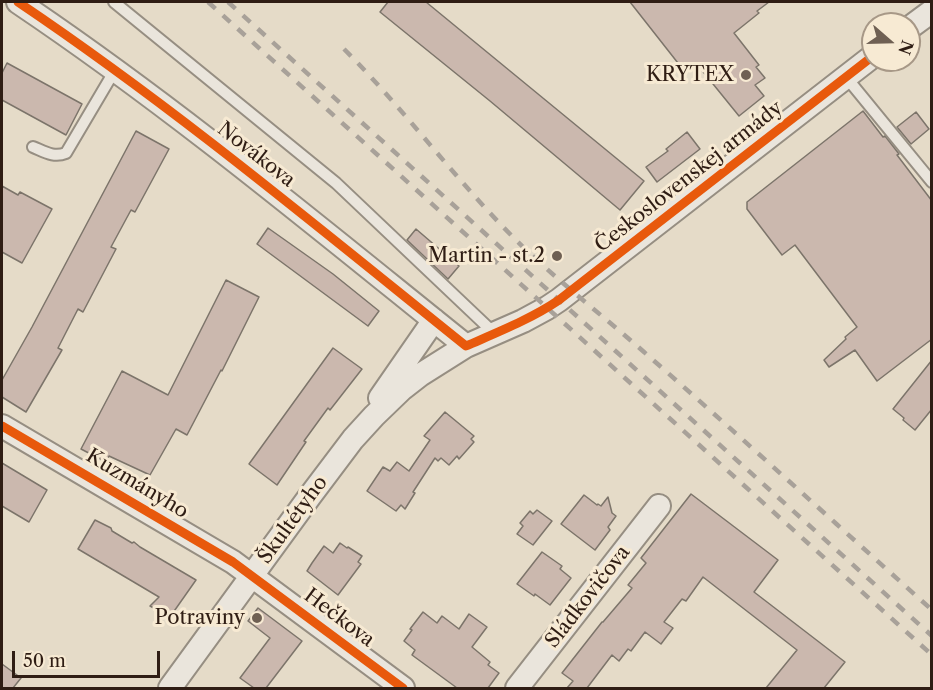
<!DOCTYPE html>
<meta charset="utf-8">
<style>
body{margin:0}
#map{position:relative;width:933px;height:690px;overflow:hidden;background:#e5dbc8;font-family:"Libre Caslon Text",serif}
canvas{display:block}
.frame{position:absolute;inset:0;border:3px solid #2f1d14;pointer-events:none}
.north{position:absolute;left:861px;top:12px;width:60px;height:60px;box-sizing:border-box;background:#f7ead3;border:2px solid #a79887;border-radius:50%;rotate:110deg;font-size:16px;font-weight:700;line-height:24px;text-align:center;color:#2f1d14}
.north::after{content:'';display:block;margin:auto;width:21px;height:27px;background:#6f6053;clip-path:polygon(50% 0,100% 100%,50% 72%,0 100%)}
.scale{position:absolute;left:12px;top:651px;width:148px;height:27px;box-sizing:border-box;border:3px solid #2f1d14;border-top:0;padding-left:8px;font-size:18px;line-height:21px;white-space:nowrap;color:#2f1d14;-webkit-text-stroke:4px #f7ead3;paint-order:stroke}
</style>
<div id="map">
<canvas width="933" height="690"></canvas>
<div class="frame"></div>
<div class="north">N</div>
<div class="scale">50 m</div>
</div>
<script>
const ctx = document.querySelector('canvas').getContext('2d');
ctx.lineJoin = 'round';
function fill(path, color) { ctx.fillStyle = color; ctx.fill(path, 'evenodd'); }
function strokePath(path, color, width, dash) { ctx.strokeStyle = color; ctx.lineWidth = width; ctx.lineCap = dash ? 'butt' : 'round'; ctx.setLineDash(dash || []); ctx.stroke(path); }
function drawText(font, color, halo, rows, align = 'center') {
  ctx.font = font + ' "Libre Caslon Text",serif'; ctx.lineWidth = 6; ctx.setLineDash([]); ctx.textBaseline = 'middle'; ctx.strokeStyle = halo; ctx.fillStyle = color; for (const [text, x, y, turn = 0] of rows) {
    ctx.save(); ctx.translate(x, y); ctx.rotate((+turn || 0) * Math.PI / 180); ctx.textAlign = isNaN(turn) ? turn : align; if (halo) ctx.strokeText(text, 0, 0); ctx.fillText(text, 0, 0); ctx.restore();
  }
}
const building = new Path2D(`
 M388 2H426L644 181 620 210 490 101 380 12Z
 M630 2H769L757 11 759 13 734 33 759 65 756 67 765 78 755 85 764 96 739 116 696 63 685 72Z
 M7 63 82 104 66 135 2 100V73Z
 M863 111 883 137 885 136 899 154 897 155 932 201V339L877 381 855 350 829 367 824 360 846 339 845 337 857 327 795 245 782 255 747 209V202Z
 M916 112 929 129 911 144 897 127Z
 M136 131 169 149 135 212 131 210 111 247 116 249 95 289 83 312 78 309 58 348 62 350 26 412 2 397V380L32 327Z
 M687 132 700 149 657 182 646 167 668 151 666 149Z
 M2 186 18 195 20 192 52 209 22 263 2 252Z
 M268 228 333 274 379 311 368 326 257 244Z
 M416 229 459 266 448 279 407 240Z
 M226 280 259 297 222 371 221 370 187 435 176 429 150 475 109 456 106 462 81 449 122 371 168 395Z
 M333 348 362 369 330 410 328 408 304 441 306 442 277 485 249 464Z
 M932 360V409L915 430 903 420 904 418 893 409Z
 M445 412 474 436 471 439 474 442 459 459 457 456 449 465 441 458 438 461 435 458 413 492 415 493 405 509 401 505 396 511 367 491 383 467 390 471 397 462 409 471 430 440 424 436Z
 M2 463 47 490 29 522 2 506Z
 M691 494 778 560 754 592 845 662 824 688H766L797 650 703 577 686 601 682 599 664 622 673 628 661 644 645 632 631 651 628 649 619 661 612 655 587 688H567L573 681 562 673 602 622H603L632 588 628 585 646 563 641 558Z
 M584 495 597 505 598 504 601 506 608 497 612 513 616 516 608 527 610 530 595 550 561 524Z
 M537 510 552 521 533 545 517 534 523 526 520 523 530 511 533 514Z
 M95 520 111 528 112 531 132 543 134 542 140 547 196 580 170 617 150 606 159 597 78 549Z
 M340 543 347 548 348 547 362 556 358 562 361 564 338 595 307 571 312 563 324 546 333 553Z
 M542 552 562 566 560 569 571 578 550 605 535 594 534 596 517 584Z
 M258 608 302 641 266 688H254L240 678 270 638 248 621Z
 M423 612 437 623 442 616 459 629 469 614 487 627 472 647 490 662 488 665 499 673 488 688H457L412 655 415 650 404 641 412 630 410 629Z
 M2 664 21 678 13 688H2Z`);
fill(building, '#cbb8ae');
strokePath(building, '#7c746a', 1.5);
const service = new Path2D(`
 M114 2 336 183 494 333
 M846 77 932 182
 M33 147C45 152 54 158 66 153L115 70`);
const minor = new Path2D(`
 M18 2C174 107 319 228 466 346
 M909 28 932 11
 M380 398 434 320
 M2 426 233 562 403 688
 M170 688 310 496 353 439 374 416 402 389 420 375 466 346 523 321 547 308 559 300 873 56
 M517 688 659 506`);
strokePath(service, '#968e82', 14);
strokePath(minor, '#968e82', 26);
strokePath(service, '#eae5dc', 10);
strokePath(minor, '#eae5dc', 22);
strokePath(new Path2D(`
 M208 2 932 655
 M228 2 932 636
 M344 49C404 109 454 178 514 238 555 279 601 314 644 352 741 437 836 524 932 610`), '#a8a199', 4.5, [10, 10]);
strokePath(new Path2D(`
 M18 2C174 107 319 228 466 346 498 332 531 319 559 300L873 56
 M2 426 233 562 403 688`), '#e8590c', 9);
for (const [x, y, r, color] of [
 [746,75,6,"#6f6053"],
 [557,256,6,"#6f6053"],
 [257,618,6,"#6f6053"]
]) { const dot = new Path2D(); dot.arc(x, y, r, 0, 2 * Math.PI); ctx.fillStyle = color; ctx.fill(dot); strokePath(dot, '#f7ead3', 2); }
drawText('20px', '#2f1d14', '#f7ead3', [
 ["KRYTEX",734,75],
 ["Martin - st.2",545,256],
 ["Potraviny",245,618]
], 'right');
drawText('20px', '#2f1d14', '#f7ead3', [
 ["Novákova",256,155,38],
 ["Československej armády",689,177,-38],
 ["Kuzmányho",137,484,31],
 ["Škultétyho",293,520,-54],
 ["Sládkovičova",588,597,-52],
 ["Hečkova",339,618,37]
]);
</script>
